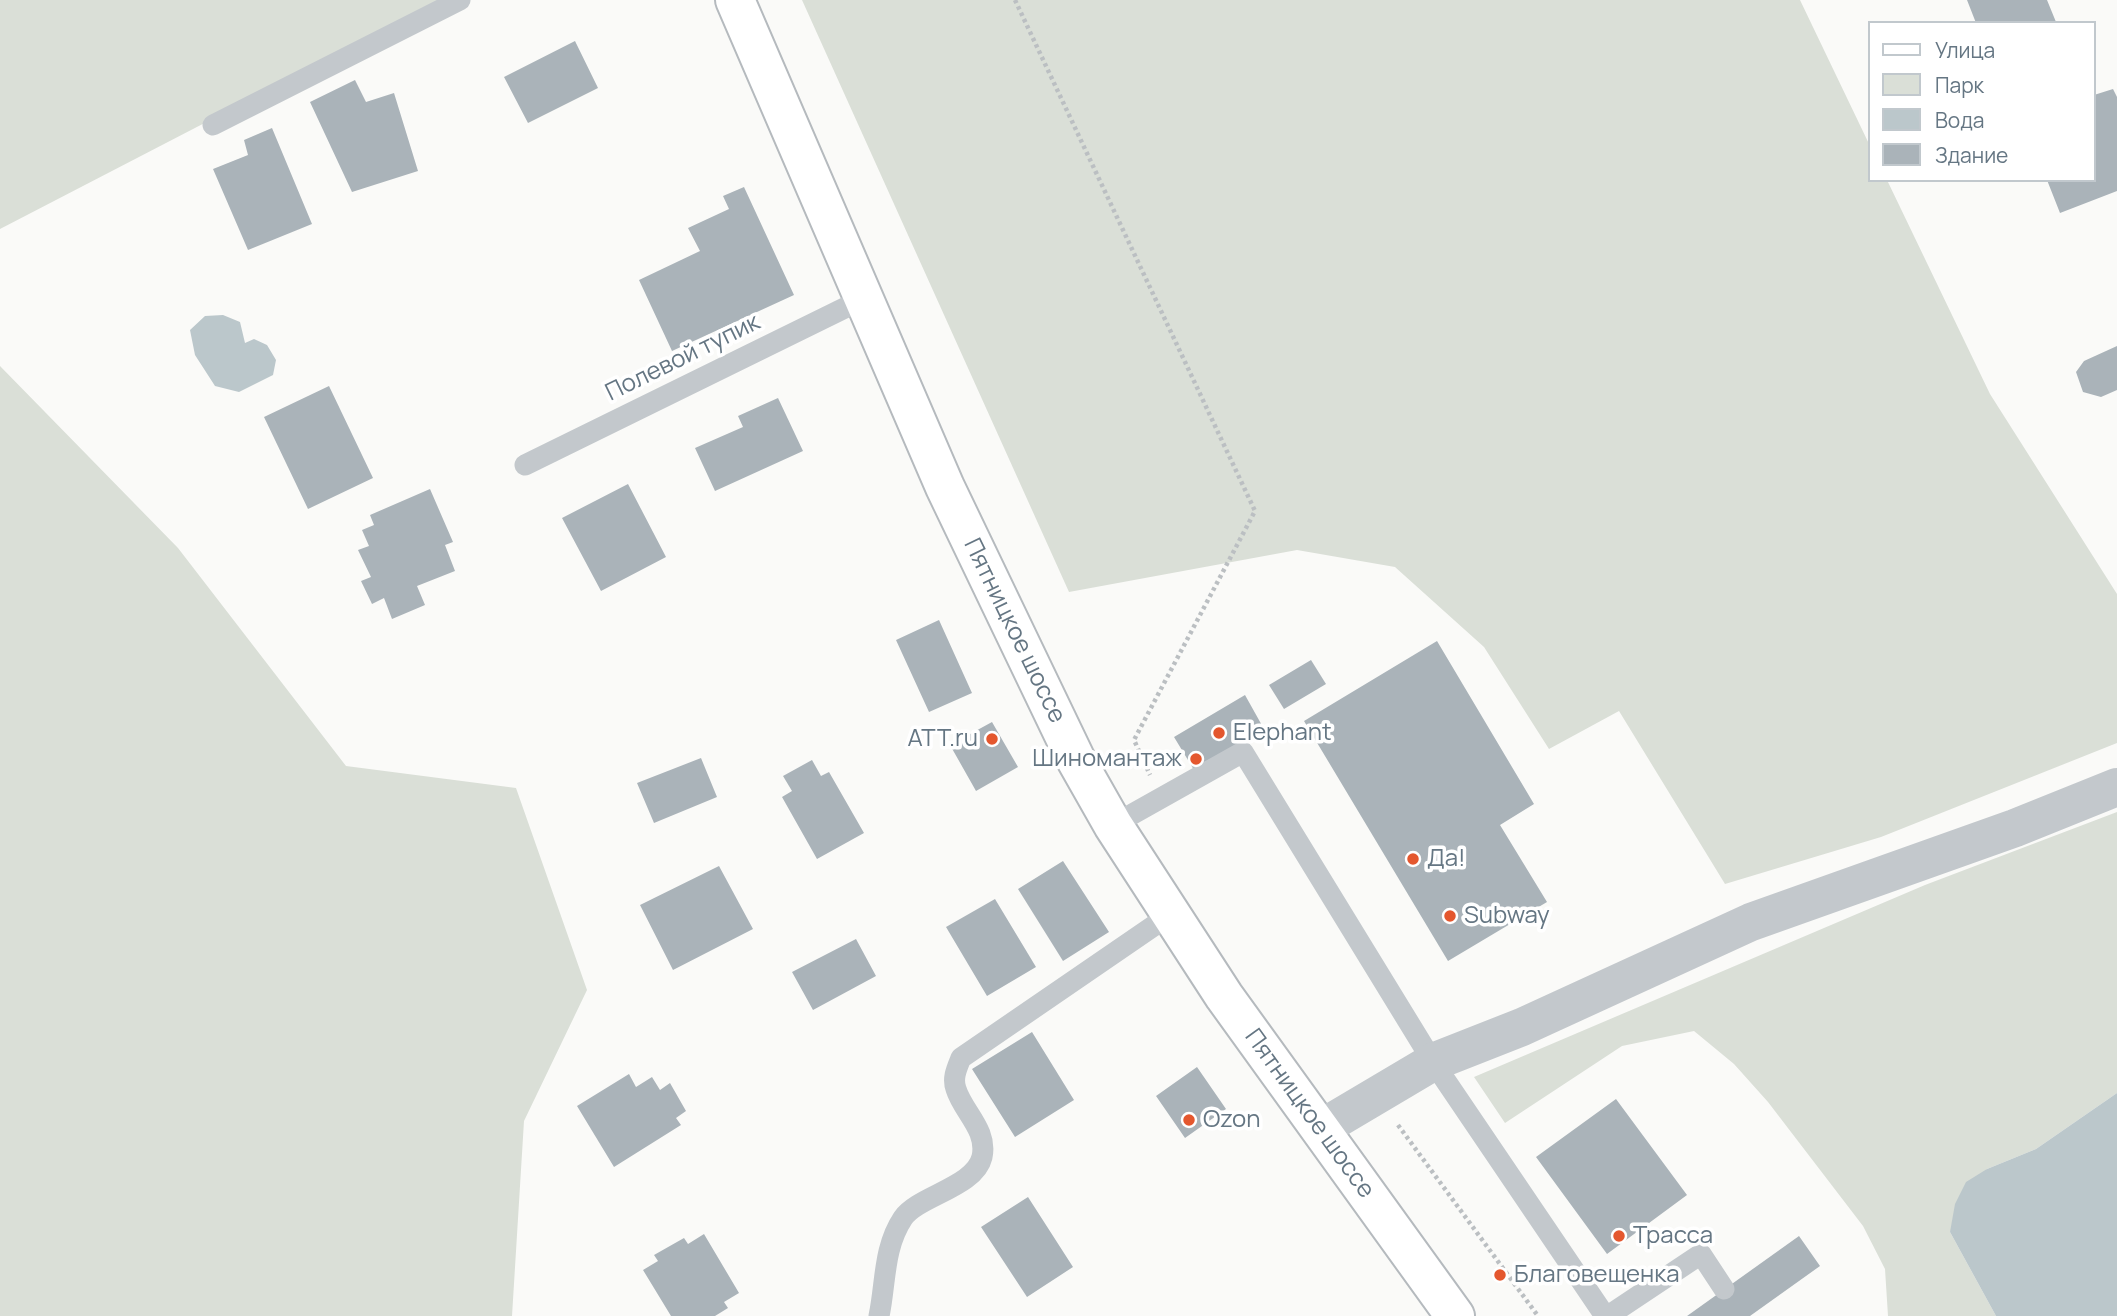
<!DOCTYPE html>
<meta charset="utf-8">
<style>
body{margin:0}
#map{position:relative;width:2117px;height:1316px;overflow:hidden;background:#fafaf8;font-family:Manrope,sans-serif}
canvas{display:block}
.legend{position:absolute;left:1868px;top:21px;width:228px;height:161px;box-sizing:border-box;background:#fff;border:2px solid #c1c8cd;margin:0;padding:9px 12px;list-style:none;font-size:21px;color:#657683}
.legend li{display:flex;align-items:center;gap:14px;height:35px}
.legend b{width:35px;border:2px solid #c1c8cd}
</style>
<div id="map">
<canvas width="2117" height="1316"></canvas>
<ul class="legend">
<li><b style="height:9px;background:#fff"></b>Улица</li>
<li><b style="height:19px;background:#dadfd7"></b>Парк</li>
<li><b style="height:19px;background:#bbc7cb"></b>Вода</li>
<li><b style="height:19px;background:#aab3b9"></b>Здание</li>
</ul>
</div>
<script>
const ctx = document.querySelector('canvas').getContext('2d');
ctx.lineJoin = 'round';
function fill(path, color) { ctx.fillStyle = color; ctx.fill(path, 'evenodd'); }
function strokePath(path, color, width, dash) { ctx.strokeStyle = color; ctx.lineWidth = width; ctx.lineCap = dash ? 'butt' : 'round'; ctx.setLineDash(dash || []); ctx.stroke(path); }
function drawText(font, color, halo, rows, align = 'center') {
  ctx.font = font + ' Manrope,sans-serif'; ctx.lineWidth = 7; ctx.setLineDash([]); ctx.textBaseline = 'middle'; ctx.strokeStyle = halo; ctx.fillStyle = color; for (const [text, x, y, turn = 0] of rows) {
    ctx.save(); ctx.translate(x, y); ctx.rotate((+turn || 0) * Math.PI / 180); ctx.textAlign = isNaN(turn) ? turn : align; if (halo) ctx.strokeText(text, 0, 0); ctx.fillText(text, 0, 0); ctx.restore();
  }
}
fill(new Path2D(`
 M0 0H442L0 229Z
 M802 0H1800L1870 146V180H1887L1990 394 2117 594V743L1881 837 1725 884 1619 711 1549 749 1484 647 1395 567 1297 550 1069 592Z
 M0 366 178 548 346 766 516 788 587 990 524 1121 512 1316H0Z
 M2117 812V1093L2036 1149 1987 1169 1950 1232 1996 1316H1888L1885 1269 1863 1226 1768 1102 1734 1064 1694 1031 1622 1046 1505 1123 1474 1077 1925 885Z`), '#dadfd7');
fill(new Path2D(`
 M223 315 240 322 245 343 254 339 267 345 276 360 273 375 239 392 215 386 195 355 190 330 205 316Z
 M2117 1093V1316H1996L1950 1232 1955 1204 1966 1182 1987 1169 2036 1149Z`), '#bbc7cb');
fill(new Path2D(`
 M1967 0H2047L2056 22 1976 23Z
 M575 41 598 88 528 123 504 77Z
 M355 80 366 102 394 93 418 171 352 192 310 102Z
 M2113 89 2117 97V191L2060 213 2047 180H2094V95Z
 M272 128 312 224 248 250 213 169 248 155 244 140Z
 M744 187 794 295 672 351 639 280 700 251 688 228 729 209 723 196Z
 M2117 346V390L2101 397 2083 392 2076 372 2084 361Z
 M329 386 373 478 308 509 264 417Z
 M778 398 803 451 715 491 695 448 743 427 738 416Z
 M628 484 666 557 601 591 562 518Z
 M430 489 453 542 445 545 455 571 417 586 425 605 392 619 384 598 372 604 361 581 371 577 358 550 369 546 362 530 374 525 370 515Z
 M939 620 972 693 929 712 896 640Z
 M1437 641 1534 804 1500 825 1547 902 1448 961 1304 721Z
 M1311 660 1326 684 1284 709 1269 685Z
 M1245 695 1264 729 1194 770 1174 737Z
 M992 722 1018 767 976 791 950 745Z
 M701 758 717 797 654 823 637 783Z
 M812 760 821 776 829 772 864 833 817 859 782 797 792 791 783 776Z
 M1063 861 1109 932 1063 961 1018 889Z
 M719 866 753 929 673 970 640 905Z
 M995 899 1036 967 987 996 946 927Z
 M856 939 876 976 813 1010 792 972Z
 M1032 1032 1074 1100 1015 1137 972 1069Z
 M1197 1067 1226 1109 1185 1138 1156 1096Z
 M629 1074 636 1087 652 1077 660 1090 670 1083 686 1111 676 1118 681 1125 614 1167 577 1106Z
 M1616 1099 1687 1195 1607 1254 1536 1157Z
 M1028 1197 1073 1267 1027 1297 981 1227Z
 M704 1234 739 1293 724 1302 728 1308 715 1316H671L643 1270 658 1261 654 1255 684 1238 688 1244Z
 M1799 1236 1820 1266 1750 1316H1687Z`), '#aab3b9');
const primary = new Path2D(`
 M735 0 945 487 1075 758 1113 825 1224 996 1455 1316`);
strokePath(primary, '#b5babe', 42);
strokePath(new Path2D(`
 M1015 0 1255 511 1134 740 1150 775
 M1398 1125 1538 1316`), '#bbbfc2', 4.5, [3.5, 3.5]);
strokePath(new Path2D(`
 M213 125 460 0
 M525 465 865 298
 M1113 825 1243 752 1433 1062 1605 1316
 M879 1316C886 1283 883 1248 903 1218 918 1196 975 1187 982 1157 988 1130 963 1112 956 1089 952 1078 957 1068 961 1058L1171 914
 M1608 1316 1701 1254 1724 1289`), '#c3c8cc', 21);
strokePath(new Path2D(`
 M1320 1129 1433 1062 1522 1027 1751 922 2015 828 2117 787`), '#c3c8cc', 38);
strokePath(primary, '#fff', 38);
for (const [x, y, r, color] of [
 [1219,733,7,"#e4572e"],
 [992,739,7,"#e4572e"],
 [1196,759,7,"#e4572e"],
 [1413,859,7,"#e4572e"],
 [1450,916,7,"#e4572e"],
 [1189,1120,7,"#e4572e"],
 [1619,1236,7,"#e4572e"],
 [1500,1275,7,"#e4572e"]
]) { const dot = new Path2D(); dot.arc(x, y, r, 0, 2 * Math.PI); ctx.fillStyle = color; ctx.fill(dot); strokePath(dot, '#fff', 2.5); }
drawText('24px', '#657683', '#fff', [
 ["Полевой тупик",683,358,-26],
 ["Пятницкое шоссе",1014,631,64],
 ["Пятницкое шоссе",1309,1114,54]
]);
drawText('24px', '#657683', '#fff', [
 ["Elephant",1233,733],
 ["ATT.ru",978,739,"right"],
 ["Шиномантаж",1182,759,"right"],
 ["Да!",1427,859],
 ["Subway",1464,916],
 ["Ozon",1203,1120],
 ["Трасса",1633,1236],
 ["Благовещенка",1514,1275]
], 'left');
</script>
